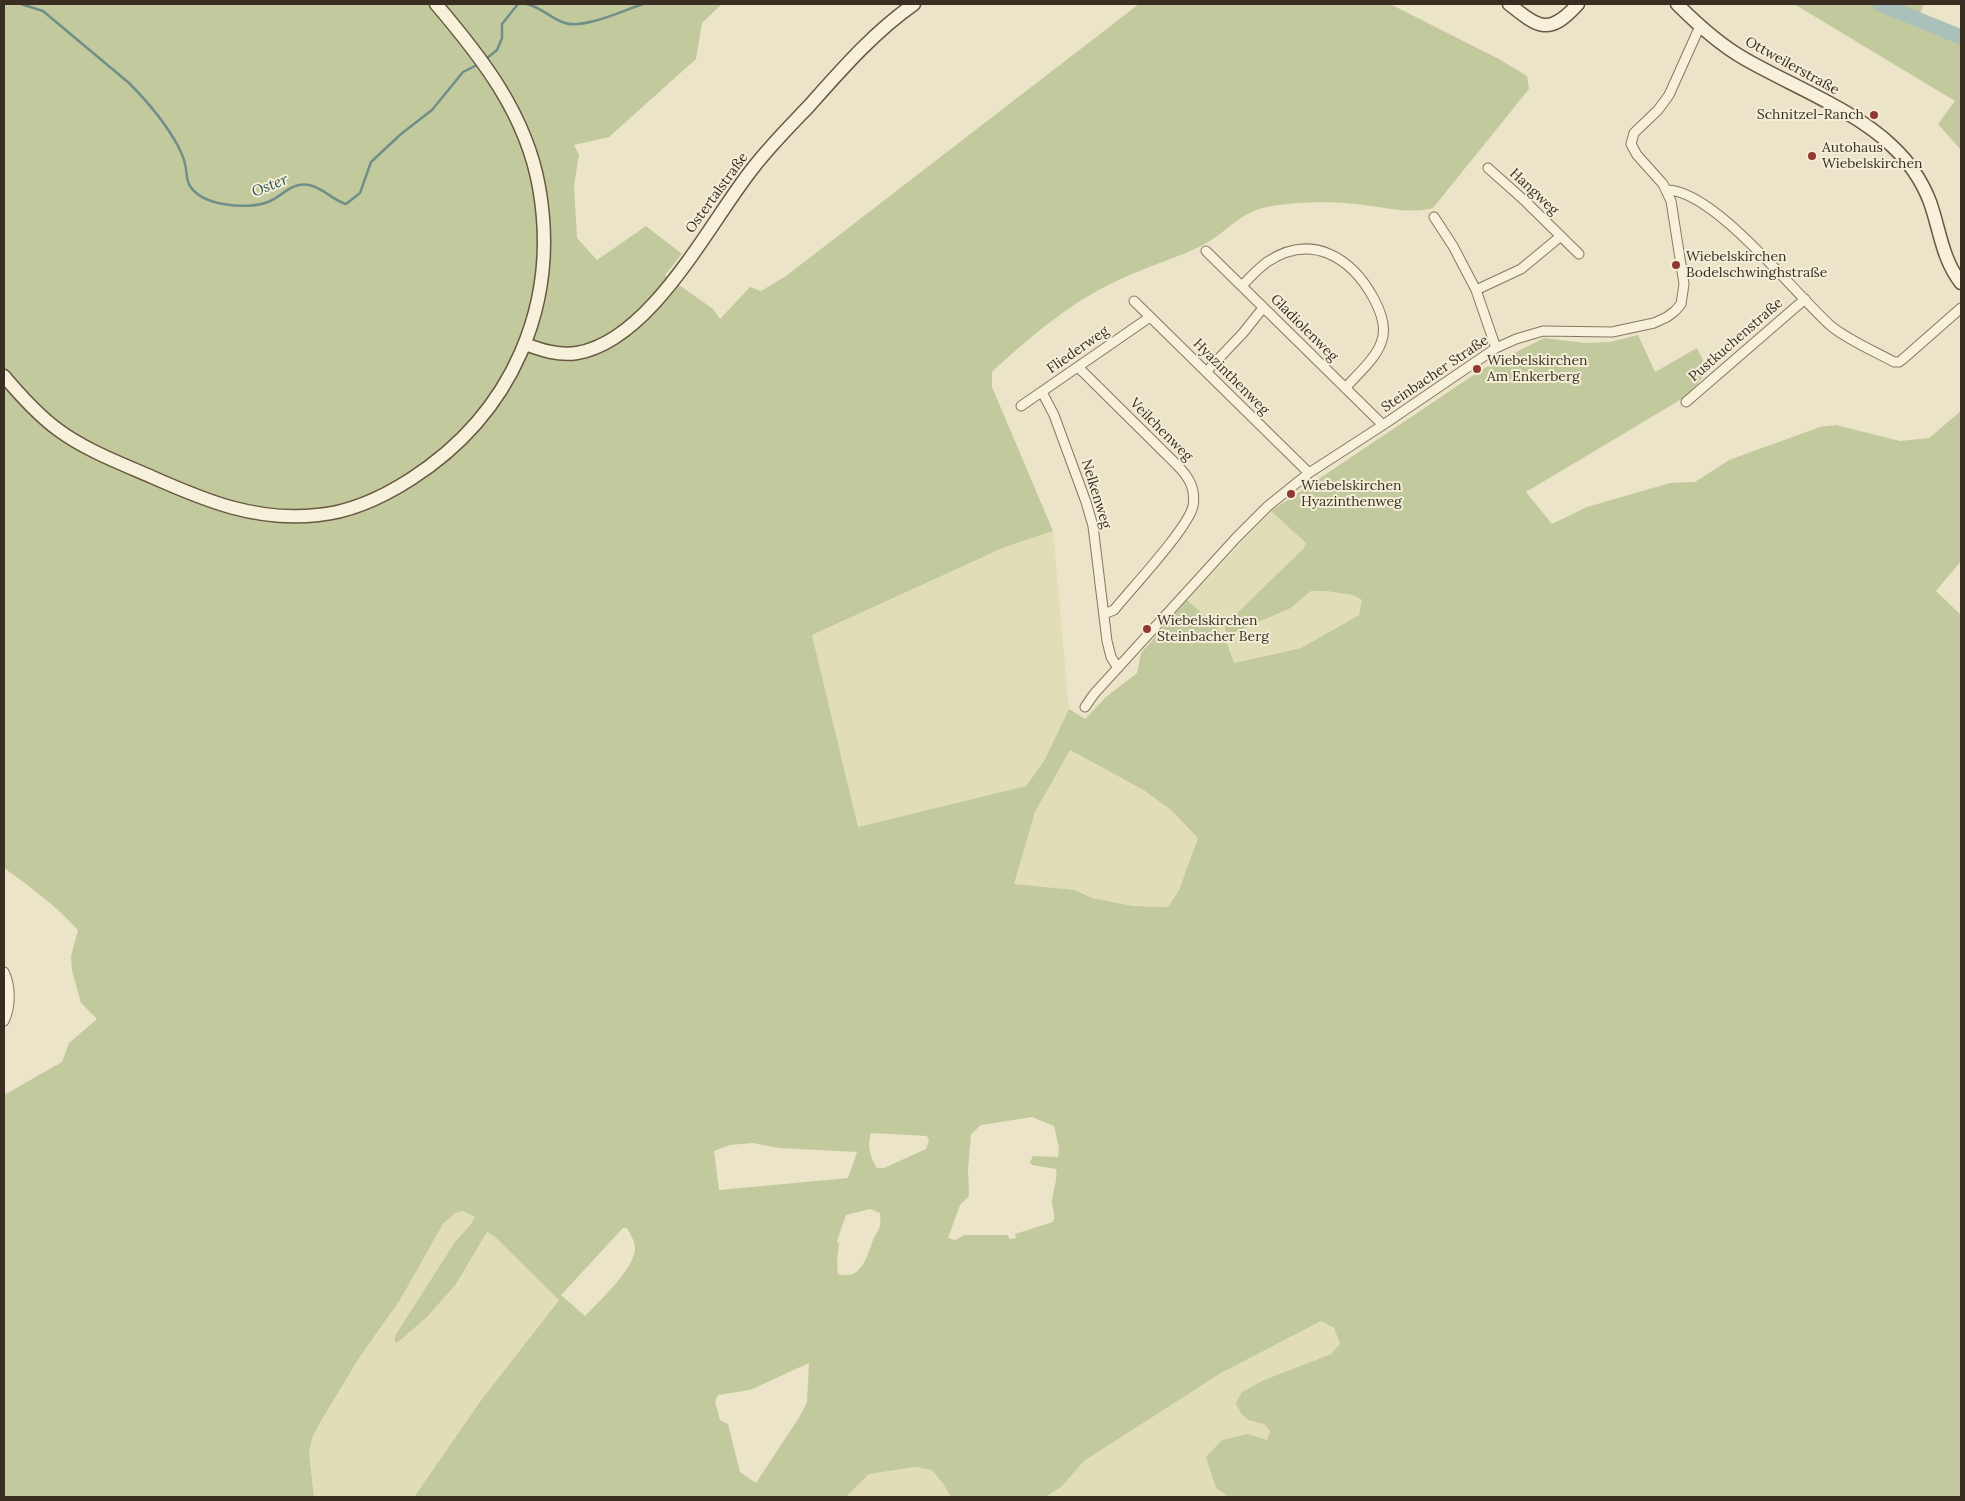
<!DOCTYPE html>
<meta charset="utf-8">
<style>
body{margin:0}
#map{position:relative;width:1965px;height:1501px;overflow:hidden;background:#ece4c9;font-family:Lora,serif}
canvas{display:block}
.frame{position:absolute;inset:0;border:5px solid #392e21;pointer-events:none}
</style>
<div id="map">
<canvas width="1965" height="1501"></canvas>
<div class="frame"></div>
</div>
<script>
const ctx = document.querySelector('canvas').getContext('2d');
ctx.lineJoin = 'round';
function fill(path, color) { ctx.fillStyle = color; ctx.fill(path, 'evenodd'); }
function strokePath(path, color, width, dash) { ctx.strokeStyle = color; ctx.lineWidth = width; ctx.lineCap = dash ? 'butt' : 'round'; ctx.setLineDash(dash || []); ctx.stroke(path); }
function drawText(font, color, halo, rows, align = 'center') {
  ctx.font = font + ' Lora,serif'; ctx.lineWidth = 4; ctx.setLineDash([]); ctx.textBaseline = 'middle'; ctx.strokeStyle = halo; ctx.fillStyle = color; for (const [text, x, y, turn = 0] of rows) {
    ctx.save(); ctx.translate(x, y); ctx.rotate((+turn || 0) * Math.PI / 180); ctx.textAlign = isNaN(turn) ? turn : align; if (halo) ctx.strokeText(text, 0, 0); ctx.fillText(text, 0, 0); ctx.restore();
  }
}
fill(new Path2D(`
 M1271 511 1306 543 1303 549 1228 635 1291 608 1311 591H1326L1353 595 1362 600 1359 615 1301 648 1233 663 1227 643 1216 626 1187 600Z
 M1053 531 1069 709 1044 761 1026 786 858 827 812 635 1005 547Z
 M1069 750 1145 791 1171 810 1198 838 1179 890 1168 907 1133 906 1092 898 1075 890 1014 884 1035 812Z
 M463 1211 475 1217 471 1224 455 1242 428 1316 456 1284 487 1232 494 1236 559 1299 482 1399 414 1497H314L309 1453 312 1438 321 1421 359 1358 400 1300 443 1224 455 1213Z
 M1321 1321 1334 1328 1340 1345 1330 1354 1264 1380 1242 1392 1252 1422 1264 1424 1270 1431 1267 1441 1248 1434 1216 1488 1228 1497H1045L1061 1487 1084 1461 1221 1373Z
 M915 1467 932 1470 944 1485 951 1497H846L869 1474Z`), '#e1ddb7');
fill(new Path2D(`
 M4 4H722L702 23 696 59 609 137 574 145 579 155 574 185 577 238 597 260 646 226 682 254 665 275 713 309 720 319 750 287 761 291 786 276 1139 4H1390L1499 59 1527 76 1529 89 1433 208C1409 215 1380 206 1355 204 1330 201 1296 202 1272 206 1238 211 1228 233 1201 246 1176 258 1149 266 1123 278 1073 300 1032 335 992 372V387L1053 531 1005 547 812 635 858 827 1026 786 1044 761 1069 709 1085 719 1106 697 1137 673 1141 653 1187 600 1216 626 1227 643 1234 663 1301 648 1359 615 1362 600 1353 595 1326 591H1311L1291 608 1228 635 1224 626 1303 549 1306 543 1271 511 1481 370 1544 338 1586 343 1610 342 1638 335 1655 372 1697 348 1708 370 1690 394 1526 492 1552 524 1587 507 1670 483 1695 482 1729 460 1820 427 1836 425 1900 441 1929 438 1961 411V561L1936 591 1961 615V1497H1228L1216 1488 1206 1457 1222 1440 1248 1434 1267 1440 1270 1431 1264 1424C1249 1421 1242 1419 1236 1403L1242 1392 1264 1380 1331 1354 1340 1344 1334 1328 1321 1321 1221 1373 1084 1461 1061 1487 1045 1497H951L944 1485 932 1470 915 1467 869 1474 846 1497H414L482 1399 559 1300 494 1236 487 1232 456 1284 428 1316 398 1342H395V1336L455 1242 471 1224 475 1217 463 1211 455 1213 443 1224 400 1300 359 1358 321 1421 312 1438 309 1453 314 1497H4V1095L62 1062 69 1043 97 1019 81 1003 72 971 71 956 78 930C56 906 31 887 4 868ZM1070 750 1145 791 1171 810 1198 838 1179 890 1168 907 1133 906 1092 898 1075 890 1014 884 1035 812ZM1032 1117 1054 1126 1059 1148 1058 1157 1033 1156 1030 1162 1032 1165 1056 1169C1058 1181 1053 1189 1052 1201 1052 1209 1056 1215 1053 1222L1015 1234 1016 1238 1010 1239 1007 1235H965L955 1240 948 1238 960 1205 969 1196 968 1169 971 1134 981 1125ZM871 1133 927 1136 929 1141 926 1149 884 1168H877C870 1158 867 1145 871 1133ZM753 1143 779 1148 857 1152 848 1178 719 1190 714 1151 730 1145ZM870 1209 880 1213C882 1232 877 1228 872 1243 866 1259 860 1281 838 1274L837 1261 839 1244 837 1241 846 1215ZM623 1228H627C630 1234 634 1240 635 1246 637 1267 599 1301 585 1316L561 1295ZM809 1363 807 1402 800 1416 756 1483 740 1472 728 1424 720 1420 715 1402 718 1395 750 1390Z
 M1794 4H1924L1920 14 1961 32V150L1938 124 1955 101Z`), '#c2ca9d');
strokePath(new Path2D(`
 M21 4 43 11 129 83C147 101 166 124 178 146 181 152 184 158 185 164 187 171 186 181 190 186 202 206 248 210 268 202 282 197 290 182 309 185 324 188 332 200 346 204L360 193 371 162 401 134 432 110 463 72 479 64
 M527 4C541 7 551 19 565 23 585 29 624 10 643 4
 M486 59 497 50 502 38V24L518 4`), '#708f89', 2.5);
strokePath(new Path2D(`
 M1880 4 1961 37`), '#a9c0bb', 15);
const minor = new Path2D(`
 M1488 168 1525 201 1579 254
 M1667 190C1714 190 1795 294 1831 326 1848 340 1874 351 1894 362H1899L1903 359 1961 308
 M1434 217 1453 246 1476 290 1496 348
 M1206 251 1383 425
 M1242 286C1250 277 1258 269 1267 262 1312 232 1352 258 1374 299 1381 312 1387 329 1381 343 1376 358 1356 376 1345 388
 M1476 290 1521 269 1561 236
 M1134 301 1309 473
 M1078 367 1177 465C1189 477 1196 489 1193 506 1189 527 1130 590 1114 610L1104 614
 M1206 372 1243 333 1263 308
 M1042 392 1054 415 1086 502 1093 526 1107 641 1111 657 1118 668
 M1686 402 1805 299
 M1021 406 1150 317
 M1085 707 1094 694 1236 538 1268 506 1309 473 1383 425 1496 348 1516 339 1543 331 1612 332 1654 323 1667 317 1675 311 1681 304 1684 284 1671 201 1663 184 1637 155 1631 144 1634 133 1658 110 1669 95 1700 26
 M4 972C11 986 11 1007 4 1021`);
const secondary = new Path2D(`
 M1509 4C1539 28 1549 36 1578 4
 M1677 4C1697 24 1720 45 1745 59 1790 85 1855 110 1892 146 1908 161 1922 181 1930 202 1940 230 1942 259 1961 283
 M525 344C541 350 559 356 577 353 652 340 709 223 753 168 770 146 790 126 809 106 842 69 874 32 914 4
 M4 376C20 395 37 414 57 429 85 450 120 463 152 477 206 501 257 522 318 515 352 512 383 497 411 479 512 414 560 305 539 187 526 114 482 58 436 4`);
strokePath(minor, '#87775f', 11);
strokePath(secondary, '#695842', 15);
strokePath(minor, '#f7f1dc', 9);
strokePath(secondary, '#f7f1dc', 12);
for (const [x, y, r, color] of [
 [1874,115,5,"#923832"],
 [1812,156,5,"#923832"],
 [1676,265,5,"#923832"],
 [1477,369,5,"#923832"],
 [1291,494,5,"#923832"],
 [1147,629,5,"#923832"]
]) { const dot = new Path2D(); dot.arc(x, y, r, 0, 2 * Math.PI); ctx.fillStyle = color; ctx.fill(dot); strokePath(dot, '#f4eed8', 2); }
drawText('14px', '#392e21', '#f4eed8', [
 ["Ottweilerstraße",1792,66,29],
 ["Hangweg",1534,192,43],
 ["Ostertalstraße",717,193,-54],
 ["Gladiolenweg",1304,328,45],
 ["Pustkuchenstraße",1736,340,-41],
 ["Fliederweg",1078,350,-35],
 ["Steinbacher Straße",1435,374,-34],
 ["Hyazinthenweg",1231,377,45],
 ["Veilchenweg",1161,430,45],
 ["Nelkenweg",1096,494,73]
]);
drawText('14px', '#392e21', '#f4eed8', [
 ["Schnitzel-Ranch",1864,115,"right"],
 ["Autohaus",1822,148],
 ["Wiebelskirchen",1822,164],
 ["Wiebelskirchen",1686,257],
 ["Bodelschwinghstraße",1686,273],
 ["Wiebelskirchen",1487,361],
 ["Am Enkerberg",1487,377],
 ["Wiebelskirchen",1301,486],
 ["Hyazinthenweg",1301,502],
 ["Wiebelskirchen",1157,621],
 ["Steinbacher Berg",1157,637]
], 'left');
drawText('italic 15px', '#325757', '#f4eed8', [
 ["Oster",270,186,-22]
]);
</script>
